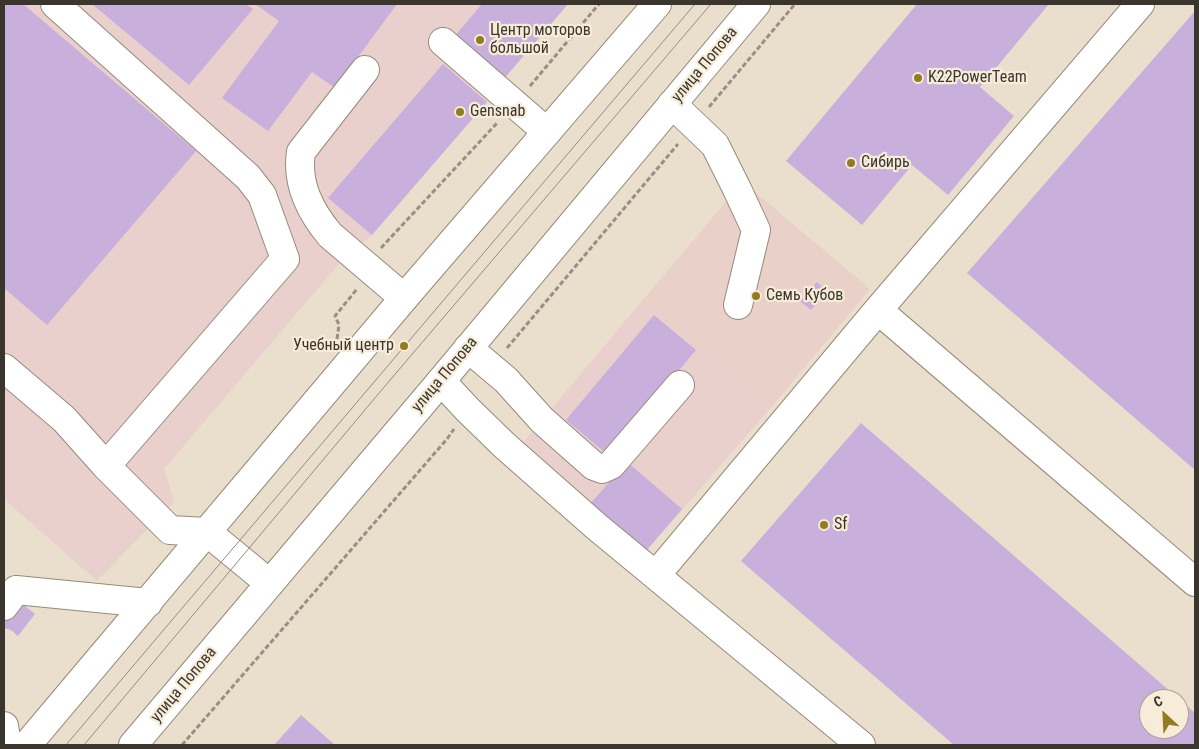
<!DOCTYPE html>
<meta charset="utf-8">
<style>
body{margin:0}
#map{position:relative;width:1199px;height:749px;overflow:hidden;background:#eadfcc;font-family:"Roboto Condensed",sans-serif}
canvas{display:block}
.frame{position:absolute;inset:0;border:5px solid #3a362e;pointer-events:none}
.north{position:absolute;left:1139px;top:689px;width:50px;height:50px;box-sizing:border-box;background:#f7ecd9;border:1px solid #aba395;border-radius:50%;rotate:335deg;font-size:14px;font-weight:700;line-height:20px;text-align:center;color:#3a362e}
.north::after{content:'';display:block;margin:auto;width:18px;height:22px;background:#917c22;clip-path:polygon(50% 0,100% 100%,50% 72%,0 100%)}
</style>
<div id="map">
<canvas width="1199" height="749"></canvas>
<div class="frame"></div>
<div class="north">С</div>
</div>
<script>
const ctx = document.querySelector('canvas').getContext('2d');
ctx.lineJoin = 'round';
function fill(path, color) { ctx.fillStyle = color; ctx.fill(path, 'evenodd'); }
function strokePath(path, color, width, dash) { ctx.strokeStyle = color; ctx.lineWidth = width; ctx.lineCap = dash ? 'butt' : 'round'; ctx.setLineDash(dash || []); ctx.stroke(path); }
function drawText(font, color, halo, rows, align = 'center') {
  ctx.font = font + ' "Roboto Condensed",sans-serif'; ctx.lineWidth = 4.5; ctx.setLineDash([]); ctx.textBaseline = 'middle'; ctx.strokeStyle = halo; ctx.fillStyle = color; for (const [text, x, y, turn = 0] of rows) {
    ctx.save(); ctx.translate(x, y); ctx.rotate((+turn || 0) * Math.PI / 180); ctx.textAlign = isNaN(turn) ? turn : align; if (halo) ctx.strokeText(text, 0, 0); ctx.fillText(text, 0, 0); ctx.restore();
  }
}
fill(new Path2D(`
 M743 182 870 289 769 410 641 302Z`), '#e9d0c9');
fill(new Path2D(`
 M4 4H568L503 80 487 102 372 235 344 258 164 469 174 502 97 581 4 499Z
 M641 302 769 410 646 551 521 445Z`), '#ead0cd');
fill(new Path2D(`
 M4 4H23L196 151 47 325 4 288Z
 M92 4H246L253 9 189 85Z
 M255 4H397L335 88 312 72 268 131 222 98 279 21Z
 M482 4H568L503 80 454 37Z
 M917 4H1049L980 87 1014 116 948 195 912 165 862 225 786 161Z
 M1195 11V470L967 273Z
 M443 64 487 102 372 235 328 198Z
 M817 282 827 291 811 310 800 301Z
 M654 315 696 350 608 455 566 420Z
 M861 423 1179 699H1149V729H1179V699L1195 713V745H954L741 561Z
 M627 462 682 509 646 551 590 504Z
 M4 605 25 606 35 614 18 636 11 630 4 628Z
 M301 715 335 745H274Z`), '#c8afdc');
const minor = new Path2D(`
 M55 4 248 177 262 195 285 259 106 466
 M443 42 547 132
 M365 70 301 152C296 184 310 211 330 235L404 298
 M672 104 715 145 737 189 756 230 738 305
 M878 310 1195 582
 M468 348 506 380 542 420 594 466 602 469 611 465 680 385
 M4 368 64 419 106 466 170 530 207 532 269 583
 M441 381 468 410 504 445 597 527 861 745
 M656 575 878 310 1140 4
 M4 606 16 590 148 603
 M4 726 7 745`);
const major = new Path2D(`
 M27 745 404 298 657 4
 M133 745 441 381 756 4`);
strokePath(minor, '#948b79', 30);
strokePath(major, '#948b79', 30);
strokePath(new Path2D(`
 M530 86 599 4
 M709 107 795 4
 M381 248 498 122
 M337 339 339 325 335 316 357 289
 M507 348 678 144
 M182 745 447 439 454 429`), '#989082', 3, [5, 2.5]);
strokePath(minor, '#fff', 28);
strokePath(major, '#fff', 28);
strokePath(new Path2D(`
 M66 745 695 4
 M84 745 385 386 711 4`), '#938c7e', 1);
for (const [x, y, r, color] of [
 [480,40,5,"#917c22"],
 [918,78,5,"#917c22"],
 [460,112,5,"#917c22"],
 [851,163,5,"#917c22"],
 [756,296,5,"#917c22"],
 [404,346,5,"#917c22"],
 [824,525,5,"#917c22"]
]) { const dot = new Path2D(); dot.arc(x, y, r, 0, 2 * Math.PI); ctx.fillStyle = color; ctx.fill(dot); strokePath(dot, '#f7ecd9', 2); }
drawText('16px', '#3a362e', '#f7ecd9', [
 ["Центр моторов",490,31],
 ["большой",490,49],
 ["K22PowerTeam",928,78],
 ["Gensnab",470,112],
 ["Сибирь",861,163],
 ["Семь Кубов",766,296],
 ["Учебный центр",394,346,"right"],
 ["Sf",834,525]
], 'left');
drawText('16px', '#3a362e', '#f7ecd9', [
 ["улица Попова",705,65,-50],
 ["улица Попова",445,375,-50],
 ["улица Попова",184,685,-50]
]);
</script>
